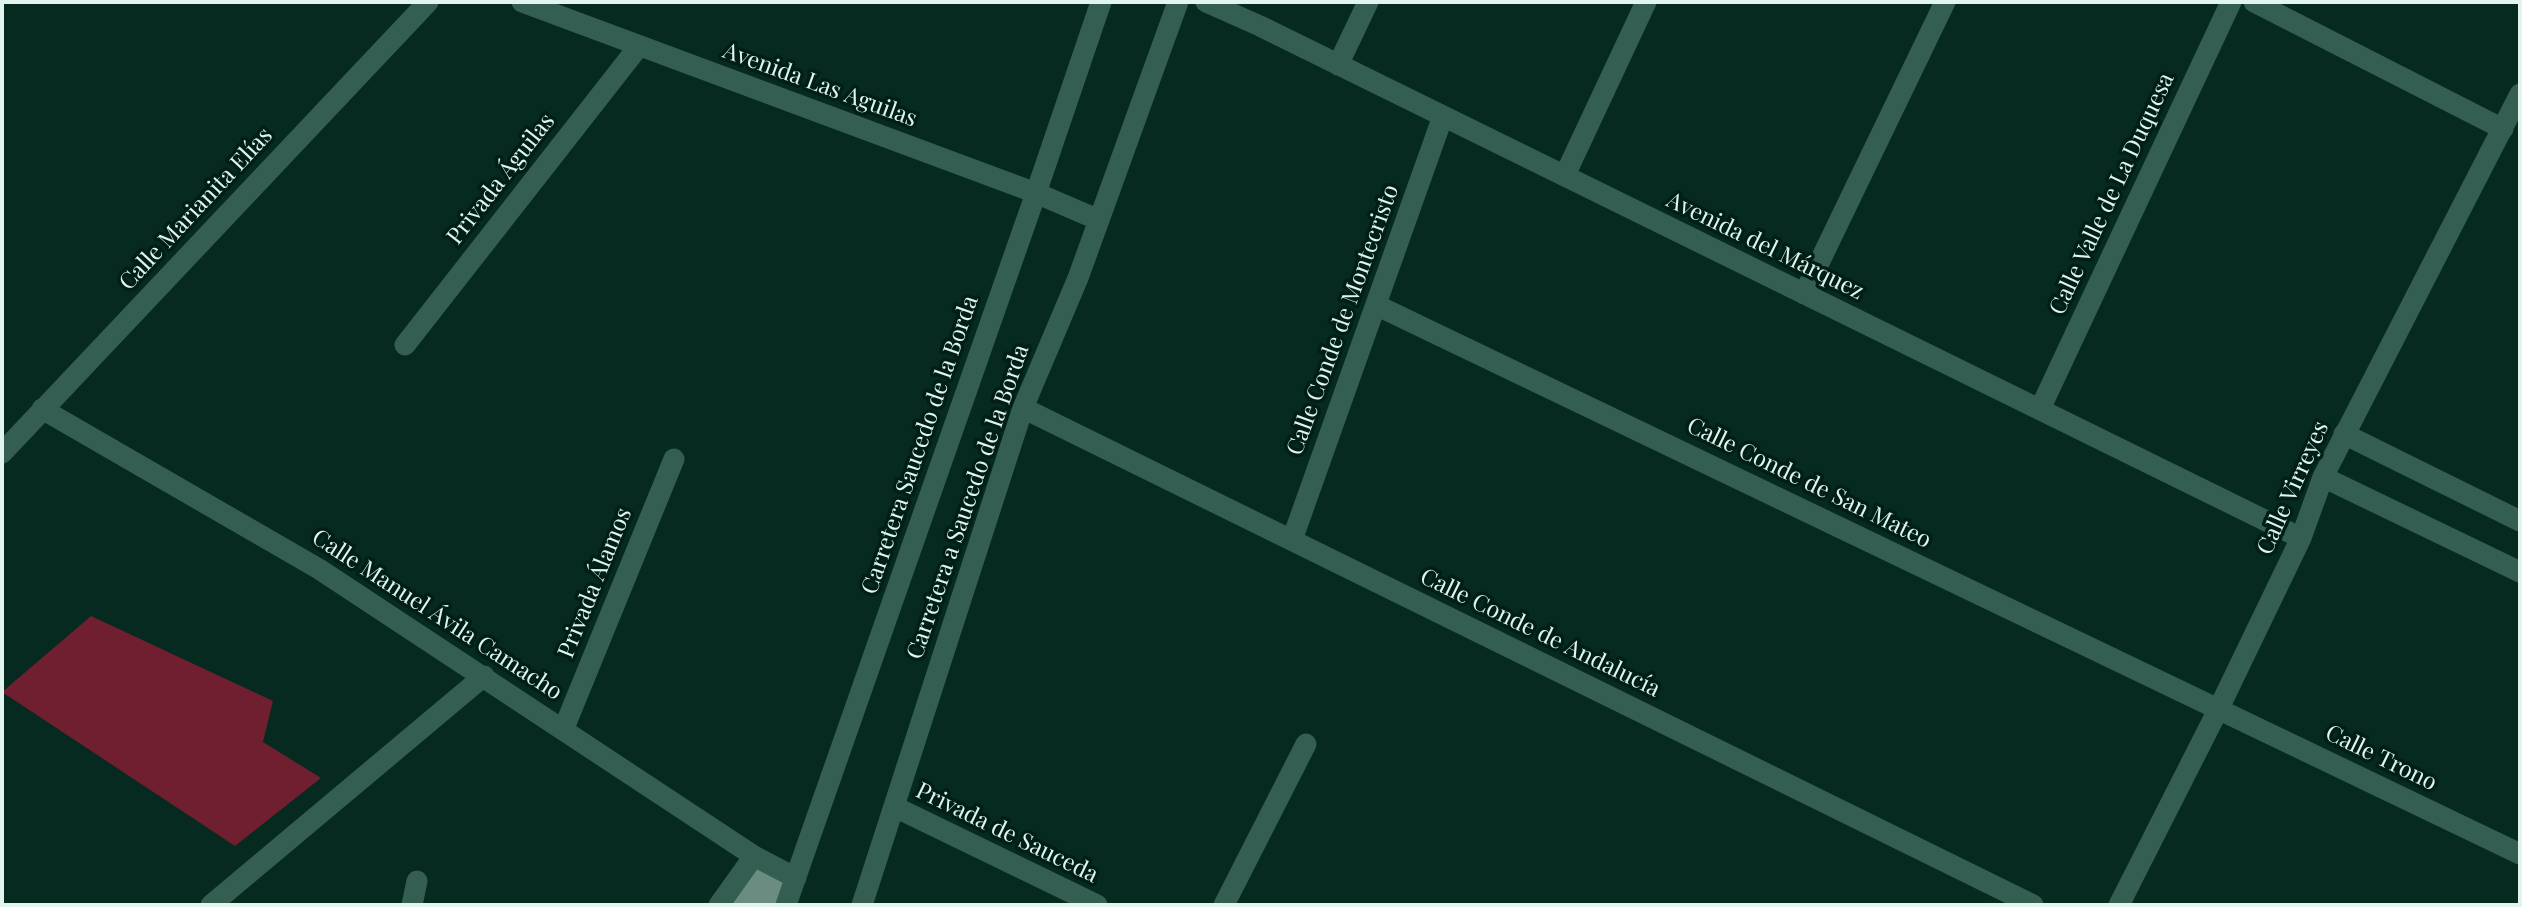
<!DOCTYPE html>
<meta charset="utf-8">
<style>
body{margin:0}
#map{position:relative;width:2522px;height:907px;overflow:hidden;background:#062920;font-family:"Playfair Display",serif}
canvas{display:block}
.frame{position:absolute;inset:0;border:4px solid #e1f4ed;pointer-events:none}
</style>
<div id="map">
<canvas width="2522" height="907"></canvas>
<div class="frame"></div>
</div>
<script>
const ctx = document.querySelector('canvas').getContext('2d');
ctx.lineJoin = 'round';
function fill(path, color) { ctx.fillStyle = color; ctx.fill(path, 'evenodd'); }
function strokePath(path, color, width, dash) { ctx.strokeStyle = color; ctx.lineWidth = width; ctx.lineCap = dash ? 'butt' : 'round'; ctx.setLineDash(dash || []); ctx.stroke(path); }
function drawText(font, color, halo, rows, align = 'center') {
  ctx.font = font + ' "Playfair Display",serif'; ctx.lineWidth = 7; ctx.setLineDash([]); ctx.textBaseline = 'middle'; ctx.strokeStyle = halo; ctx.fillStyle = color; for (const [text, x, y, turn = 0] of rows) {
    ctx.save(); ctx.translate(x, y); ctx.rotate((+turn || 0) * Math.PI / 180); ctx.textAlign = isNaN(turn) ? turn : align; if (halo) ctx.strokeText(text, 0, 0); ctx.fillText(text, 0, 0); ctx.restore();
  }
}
fill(new Path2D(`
 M91 616 273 701 263 742 321 778 235 846 2 692Z`), '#6f1f30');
fill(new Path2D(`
 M754 856 796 878 778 905H712Z`), '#6a8c81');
strokePath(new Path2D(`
 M522 2 1036 193 1099 220
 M1206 2 1260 26 2301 538
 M2254 2 2503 129
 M1338 65 1368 2
 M1565 175 1646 2
 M1804 294 1945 2
 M1376 305 2520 854
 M405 345 639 46
 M1023 408 2033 905
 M42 409 319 569 754 856 796 878
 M2040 409 2231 2
 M2344 434 2520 521
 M2 453 428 2
 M2323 477 2520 572
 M1292 540 1443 116
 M564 728 674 459
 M895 807 1097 905
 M211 905 484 676
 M412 905 417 881
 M719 905 754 856
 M786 905 1036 193 1101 2
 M862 905 1023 408 1078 278 1178 2
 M1224 905 1306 744
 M2119 905 2219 708 2301 538 2323 477 2520 94`), '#335e51', 21);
drawText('23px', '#e1f4ed', '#001f17', [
 ["Avenida Las Aguilas",820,85,20],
 ["Privada Águilas",501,179,-52],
 ["Calle Valle de La Duquesa",2112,194,-65],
 ["Calle Marianita Elías",196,209,-47],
 ["Avenida del Márquez",1765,246,26],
 ["Calle Conde de Montecristo",1343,320,-70],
 ["Carretera Saucedo de la Borda",920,445,-71],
 ["Calle Conde de San Mateo",1809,483,26],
 ["Calle Virreyes",2293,488,-66],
 ["Carretera a Saucedo de la Borda",968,502,-71],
 ["Privada Álamos",595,583,-68],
 ["Calle Manuel Ávila Camacho",437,615,33],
 ["Calle Conde de Andalucía",1540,633,26],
 ["Calle Trono",2381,758,26],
 ["Privada de Sauceda",1007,833,26]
]);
</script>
